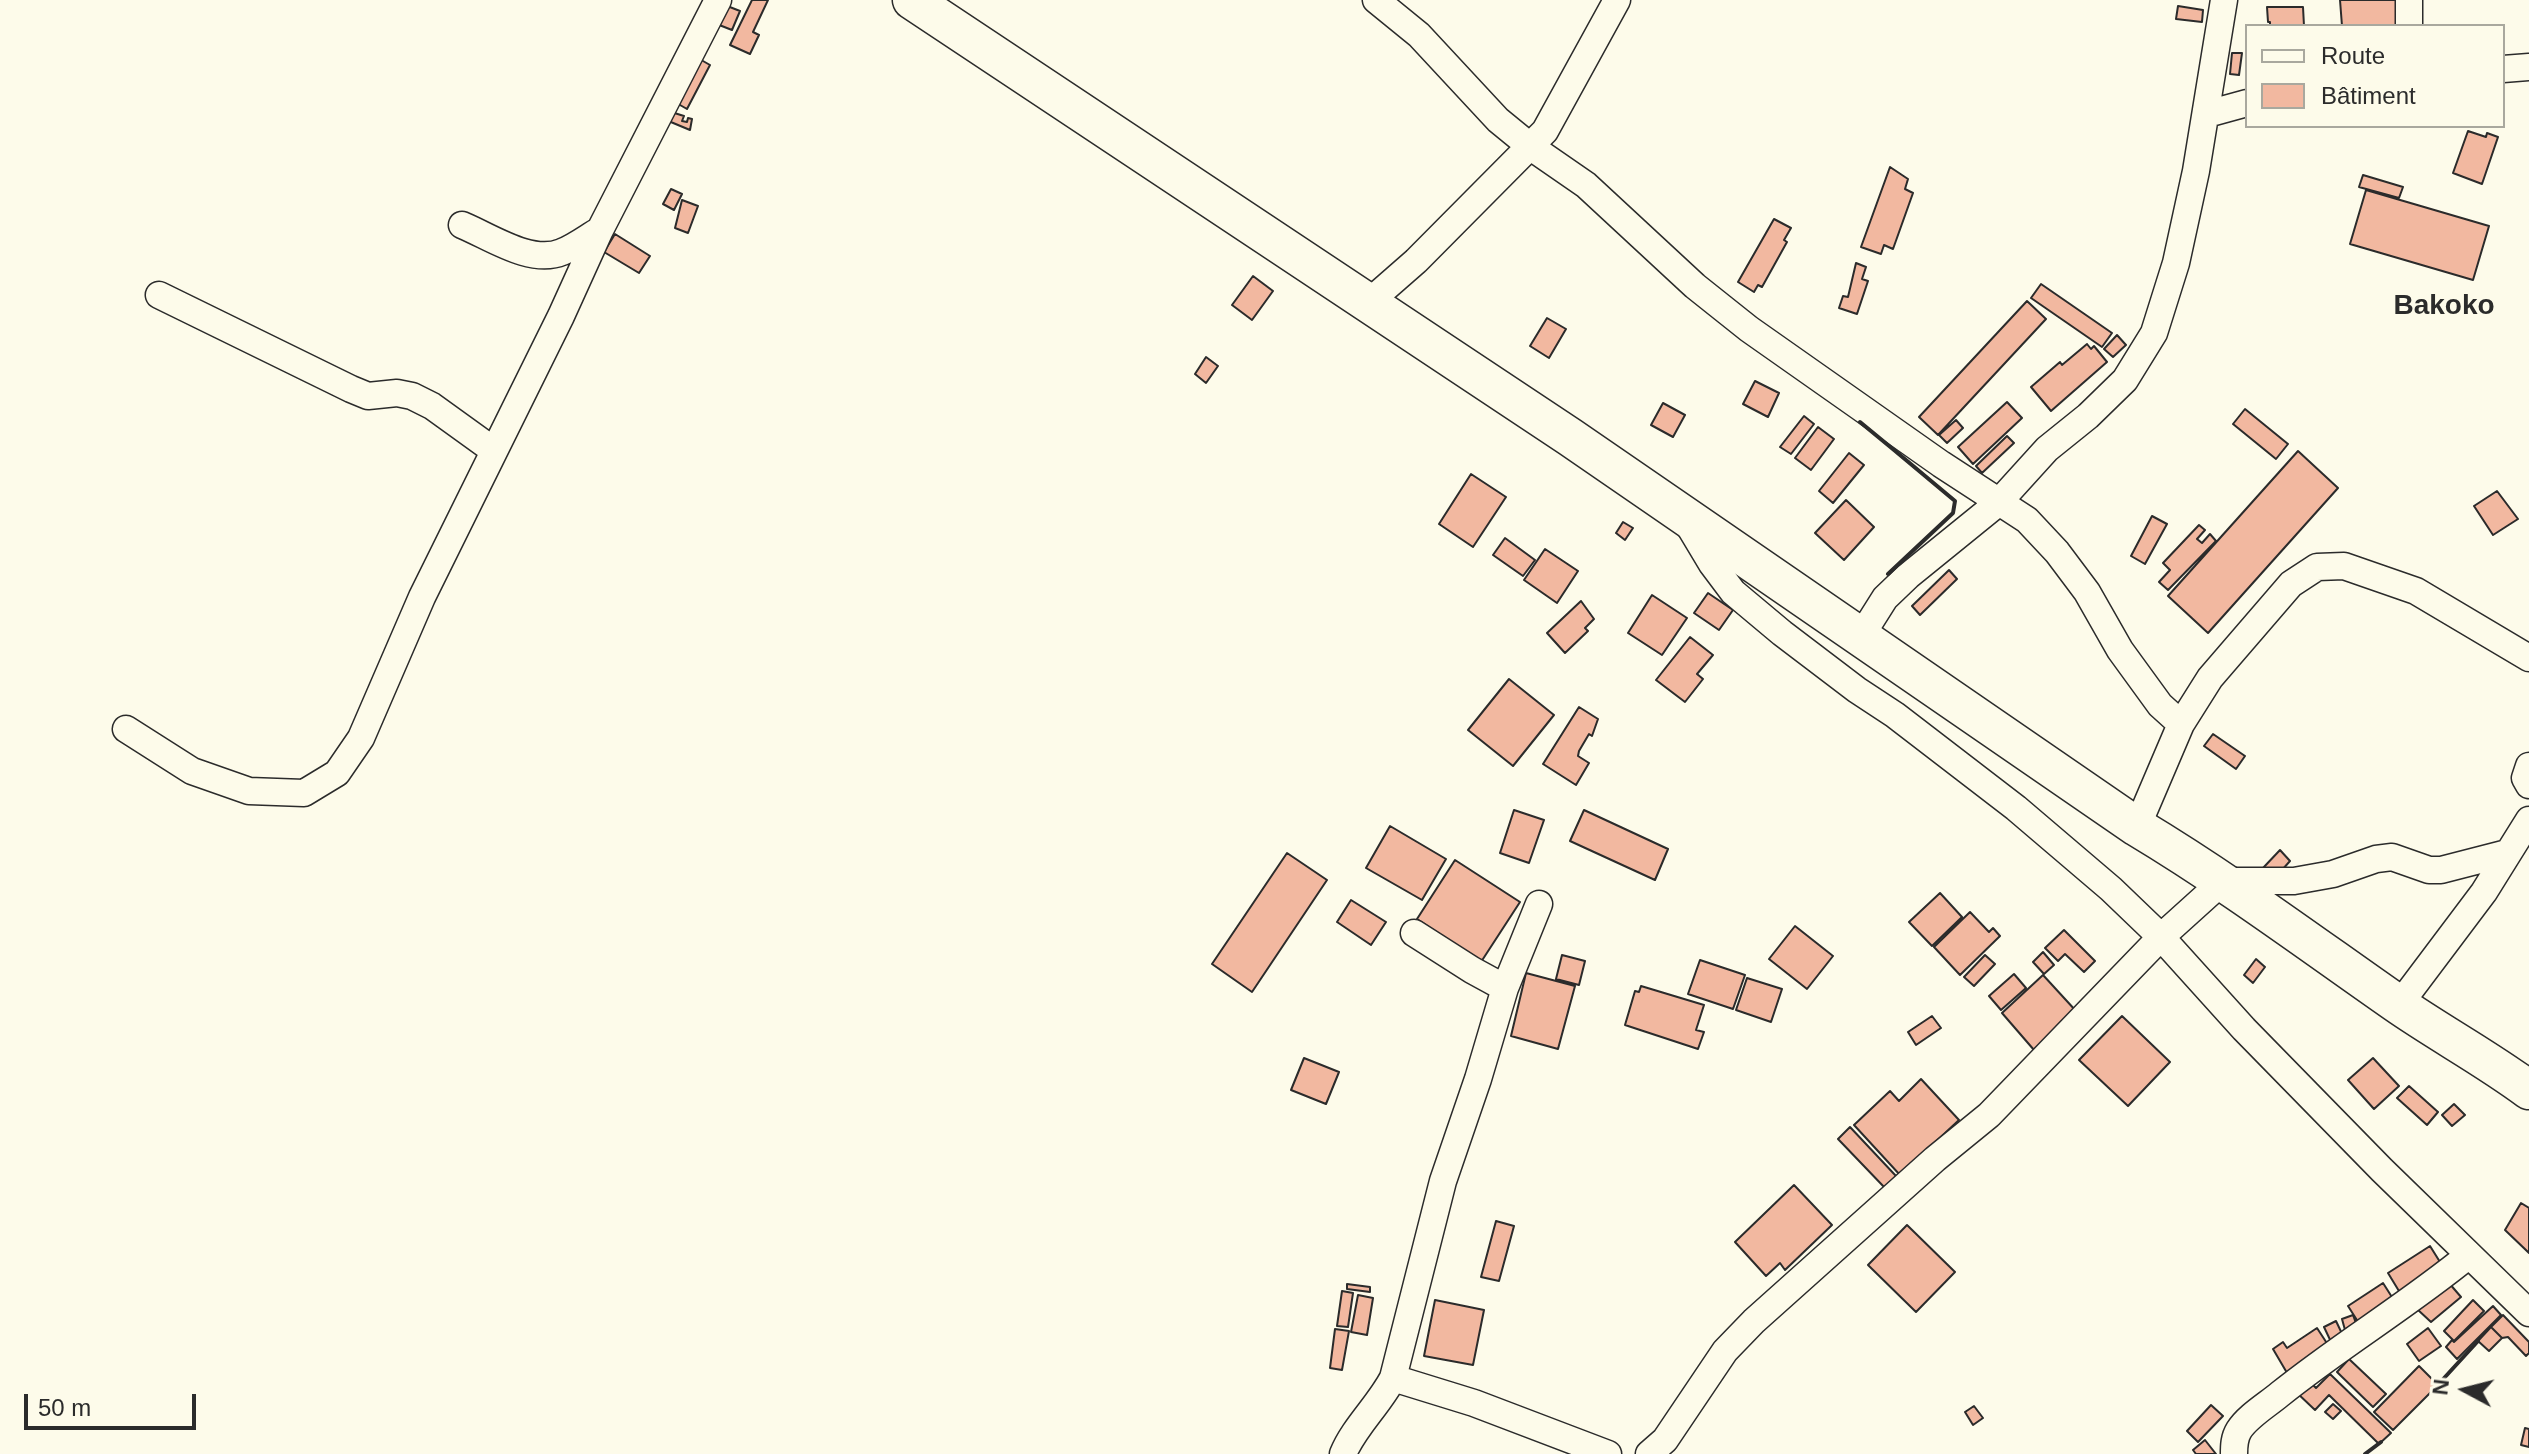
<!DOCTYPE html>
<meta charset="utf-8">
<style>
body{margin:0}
#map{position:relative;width:2529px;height:1454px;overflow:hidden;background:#fdfbea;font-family:Helvetica,sans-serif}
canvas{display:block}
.legend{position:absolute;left:2245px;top:24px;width:260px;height:104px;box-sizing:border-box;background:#fdfbea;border:2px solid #a9a89e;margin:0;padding:10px 14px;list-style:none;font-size:24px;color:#2b2b2b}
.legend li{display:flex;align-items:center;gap:16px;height:40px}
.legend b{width:40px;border:2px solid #a9a89e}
.north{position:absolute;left:2425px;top:1350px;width:80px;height:80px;-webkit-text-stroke:6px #fdfbea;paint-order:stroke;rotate:277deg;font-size:22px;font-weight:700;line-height:32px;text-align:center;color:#2b2b2b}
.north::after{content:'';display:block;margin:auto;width:28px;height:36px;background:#2b2b2b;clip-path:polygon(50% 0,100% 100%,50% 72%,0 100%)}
.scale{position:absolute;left:24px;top:1394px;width:172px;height:36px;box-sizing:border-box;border:4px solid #2b2b2b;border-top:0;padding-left:10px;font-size:24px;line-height:28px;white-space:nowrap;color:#2b2b2b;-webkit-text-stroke:6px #fdfbea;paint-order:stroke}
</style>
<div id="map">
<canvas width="2529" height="1454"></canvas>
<ul class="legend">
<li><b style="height:10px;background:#fdfbea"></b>Route</li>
<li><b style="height:22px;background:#f2b8a0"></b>Bâtiment</li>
</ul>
<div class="north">N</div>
<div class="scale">50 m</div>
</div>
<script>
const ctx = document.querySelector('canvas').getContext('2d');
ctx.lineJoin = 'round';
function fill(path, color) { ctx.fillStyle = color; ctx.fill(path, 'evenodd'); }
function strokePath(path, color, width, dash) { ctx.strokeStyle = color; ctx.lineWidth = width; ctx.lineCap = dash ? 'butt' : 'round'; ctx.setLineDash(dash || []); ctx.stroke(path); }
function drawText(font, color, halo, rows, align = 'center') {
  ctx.font = font + ' Helvetica,sans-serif'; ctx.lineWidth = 6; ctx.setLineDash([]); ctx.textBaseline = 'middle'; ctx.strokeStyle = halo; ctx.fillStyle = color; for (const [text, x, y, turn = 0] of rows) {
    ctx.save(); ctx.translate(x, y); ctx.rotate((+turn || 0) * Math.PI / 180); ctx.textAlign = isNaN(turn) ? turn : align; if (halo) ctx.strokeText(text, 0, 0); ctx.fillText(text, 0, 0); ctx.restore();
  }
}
const building = new Path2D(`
 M752 0H768L753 32 759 35 750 54 730 45Z
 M2340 0H2398L2400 26H2342Z
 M717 2 740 11 732 30 709 21Z
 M2178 6 2203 10 2202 22 2176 19Z
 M2267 7H2303L2304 26H2270V22H2268Z
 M2232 53H2242L2239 75 2230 74Z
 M696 57 710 65 687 109 673 101Z
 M668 111 684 116 682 121 687 122 688 118 692 119 690 130 666 120Z
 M2468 131 2486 137 2487 133 2498 137 2482 184 2453 173Z
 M1890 167 1908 179 1905 189 1913 193 1893 249 1884 245 1881 254 1861 247Z
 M2363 175 2403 187 2399 198 2359 187Z
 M671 189 682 194 674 210 663 204Z
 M2366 190 2489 226 2473 280 2350 244Z
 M682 200 698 206 688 233 675 228Z
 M1774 219 1791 228 1784 240 1787 242 1762 287 1758 285 1754 292 1738 282Z
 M615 234 650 256 639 273 604 252Z
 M1856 263 1866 267 1862 279 1868 281 1857 314 1839 308 1843 296 1848 297Z
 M1253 276 1273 291 1252 320 1232 305Z
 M2041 284 2112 333 2102 347 2031 298Z
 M2027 301 2046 319 1938 435 1919 417Z
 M1547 318 1566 329 1549 358 1530 346Z
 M2117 335 2126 345 2113 357 2104 349Z
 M2087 344 2091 349 2094 346 2107 362 2051 411 2031 387 2060 362 2062 365Z
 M1206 357 1218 366 1206 383 1195 374Z
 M1755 381 1779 393 1768 417 1743 404Z
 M2007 402 2022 418 1973 464 1958 447Z
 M1663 403 1685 415 1673 437 1651 425Z
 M2245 409 2288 444 2276 459 2233 424Z
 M1804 416 1814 424 1791 454 1780 447Z
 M1956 420 1963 428 1947 443 1939 435Z
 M1818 427 1834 439 1811 470 1795 458Z
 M2007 436 2014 443 1982 473 1976 466Z
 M2298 451 2338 488 2208 633 2168 596Z
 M1849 453 1864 465 1833 503 1819 491Z
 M1471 474 1506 497 1473 547 1439 524Z
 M2497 491 2518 519 2493 535 2474 506Z
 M1846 500 1874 527 1844 560 1815 533Z
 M2152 516 2167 524 2145 564 2131 556Z
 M1623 522 1633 528 1625 540 1616 533Z
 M2199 525 2205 530 2197 539 2202 543 2210 534 2216 541 2168 590 2159 582 2170 570 2163 563Z
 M1505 538 1535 560 1523 576 1493 555Z
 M1545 549 1578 571 1557 603 1524 580Z
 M1949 570 1957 579 1920 615 1912 606Z
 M1708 593 1733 610 1719 630 1694 613Z
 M1652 595 1687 618 1662 655 1628 633Z
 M1581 601 1594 619 1585 628 1588 631 1565 653 1547 633Z
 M1690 637 1713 655 1697 674 1703 679 1685 702 1656 680Z
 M1509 679 1554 715 1513 766 1468 730Z
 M1579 707 1598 719 1592 736 1589 734 1579 751 1578 756 1589 763 1576 785 1543 764Z
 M2213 734 2245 756 2236 769 2204 746Z
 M1514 810 1544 820 1529 863 1500 853Z
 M1584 810 1668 849 1655 880 1570 841Z
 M1390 826 1446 859 1422 900 1366 868Z
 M2280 850 2290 861 2274 879 2263 868Z
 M1287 853 1327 880 1252 992 1212 964Z
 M1455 860 1520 902 1481 962 1417 919Z
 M1940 893 1962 917 1932 946 1909 922Z
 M1351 900 1386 922 1371 945 1337 922Z
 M1970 912 1989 932 1993 928 2000 936 1960 975 1934 947Z
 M1795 926 1833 956 1807 989 1769 959Z
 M2064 930 2095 961 2084 972 2065 954 2058 961 2045 948Z
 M2043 952 2054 965 2044 974 2033 962Z
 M1562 955 1585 961 1579 985 1556 979Z
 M1985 955 1995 964 1974 986 1964 977Z
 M2256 959 2265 967 2253 983 2244 975Z
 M1700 960 1745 975 1733 1009 1688 994Z
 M1526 973 1575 986 1558 1049 1511 1036Z
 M2014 974 2026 988 2001 1010 1989 996Z
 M2043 975 2076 1011 2034 1050 2002 1013Z
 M1747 978 1782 989 1771 1022 1736 1010Z
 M1641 986 1704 1005 1696 1030 1704 1032 1698 1049 1625 1025 1635 991 1639 992Z
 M1932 1016 1941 1028 1916 1045 1908 1032Z
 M2122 1016 2170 1062 2128 1106 2079 1060Z
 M1304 1058 1339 1072 1326 1104 1291 1090Z
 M2373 1058 2399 1086 2374 1109 2348 1080Z
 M1921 1079 1959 1120 1900 1175 1854 1125 1890 1091 1899 1101Z
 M2409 1086 2438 1112 2427 1125 2397 1098Z
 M2454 1104 2465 1115 2452 1126 2442 1115Z
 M1850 1127 1896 1176 1885 1188 1838 1139Z
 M1794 1185 1832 1225 1785 1270 1780 1263 1766 1276 1735 1242Z
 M2521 1203 2529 1208V1253L2505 1230Z
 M1496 1221 1514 1226 1499 1281 1481 1277Z
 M1907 1225 1955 1272 1916 1312 1868 1265Z
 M2430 1246 2445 1270 2402 1296 2388 1273Z
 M2383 1283 2397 1305 2362 1328 2348 1306Z
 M2449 1283 2461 1297 2431 1322 2417 1309Z
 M1347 1284 1370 1287V1292L1347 1289Z
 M1342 1291 1353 1293 1348 1327 1337 1326Z
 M1358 1295 1373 1298 1367 1335 1351 1332Z
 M1435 1300 1484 1310 1473 1365 1424 1356Z
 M2473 1300 2484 1311 2454 1341 2444 1331Z
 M2493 1306 2501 1315 2457 1359 2446 1347 2452 1340 2454 1342Z
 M2353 1315 2357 1326 2345 1330 2342 1319Z
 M2503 1315 2529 1342V1353L2526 1356 2508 1337 2502 1338 2491 1327Z
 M2336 1321 2345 1340 2333 1346 2324 1327Z
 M2491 1327 2502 1338 2489 1351 2478 1341Z
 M2317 1328 2332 1351 2290 1378 2273 1349 2283 1342 2287 1348Z
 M2428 1328 2441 1346 2419 1361 2407 1344Z
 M1335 1329 1349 1331 1342 1370 1330 1368Z
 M2349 1359 2386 1394 2373 1407 2337 1372Z
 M2419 1366 2438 1385 2393 1430 2374 1412Z
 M2330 1374 2391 1433 2379 1444 2329 1395 2315 1410 2295 1391 2307 1379 2316 1388Z
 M2333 1404 2341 1411 2333 1419 2325 1412Z
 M2211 1405 2223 1416 2198 1442 2187 1431Z
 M1974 1406 1983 1418 1973 1425 1965 1412Z
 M2525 1428 2529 1429V1447L2521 1445Z
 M2205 1440 2216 1454H2196L2193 1450Z`);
fill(building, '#f2b8a0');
strokePath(building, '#2b2b2b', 2);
const minor = new Path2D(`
 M1376 0 1419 35 1498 120 1531 147 1586 185 1695 286 1749 329 1941 464 2027 520 2057 552 2087 592 2120 650 2160 705 2181 724
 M2409 26V0
 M2503 69 2529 67
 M2207 114 2247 103
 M462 225C491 237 531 265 562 252 575 247 588 237 600 230
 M159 295 351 389 368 396 397 393 412 396 432 406 493 450
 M1368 303 1416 261 1545 131 1617 0
 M1688 524 1712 564 1733 592 1782 633 1857 690 1895 715 2016 808 2111 889 2161 937 2244 1029 2382 1170 2529 1313
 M1861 636 1885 598 1908 576 1998 503 2047 449 2088 416 2125 380 2154 333 2176 263 2196 171 2224 0
 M126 729 192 771 249 791 304 793 337 773 361 738 422 597 561 316 600 230 718 0
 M2529 766 2525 778 2529 785
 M2137 827 2181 724 2210 678 2291 584 2317 567 2344 566 2416 591 2529 658
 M1414 933 1472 970 1505 988
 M2399 1005 2484 892 2529 820
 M1393 1378 1474 1403 1608 1454
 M1343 1454C1354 1427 1379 1405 1393 1378L1443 1181 1478 1079 1505 988 1539 904
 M1649 1454 1665 1440 1725 1351 1754 1321 1935 1159 1989 1115 2161 937 2223 881H2294L2333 874 2376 859 2392 857 2429 870H2441L2507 853
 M2234 1454C2234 1446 2234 1438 2239 1430 2248 1416 2267 1405 2280 1394 2341 1345 2408 1305 2469 1255`);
const highway = new Path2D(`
 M912 0 1570 437 2137 827C2227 881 2310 943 2396 1003 2439 1033 2486 1058 2529 1090`);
strokePath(minor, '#2b2b2b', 29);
strokePath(highway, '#2b2b2b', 41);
strokePath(minor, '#fdfbea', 26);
strokePath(highway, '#fdfbea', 38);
strokePath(new Path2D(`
 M1860 422 1894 450
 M1888 574 1953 513 1955 501 1894 450
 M2435 1388 2478 1341
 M2365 1454 2381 1442`), '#2b2b2b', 4);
drawText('bold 28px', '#2b2b2b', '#fdfbea', [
 ["Bakoko",2444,306]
]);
</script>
